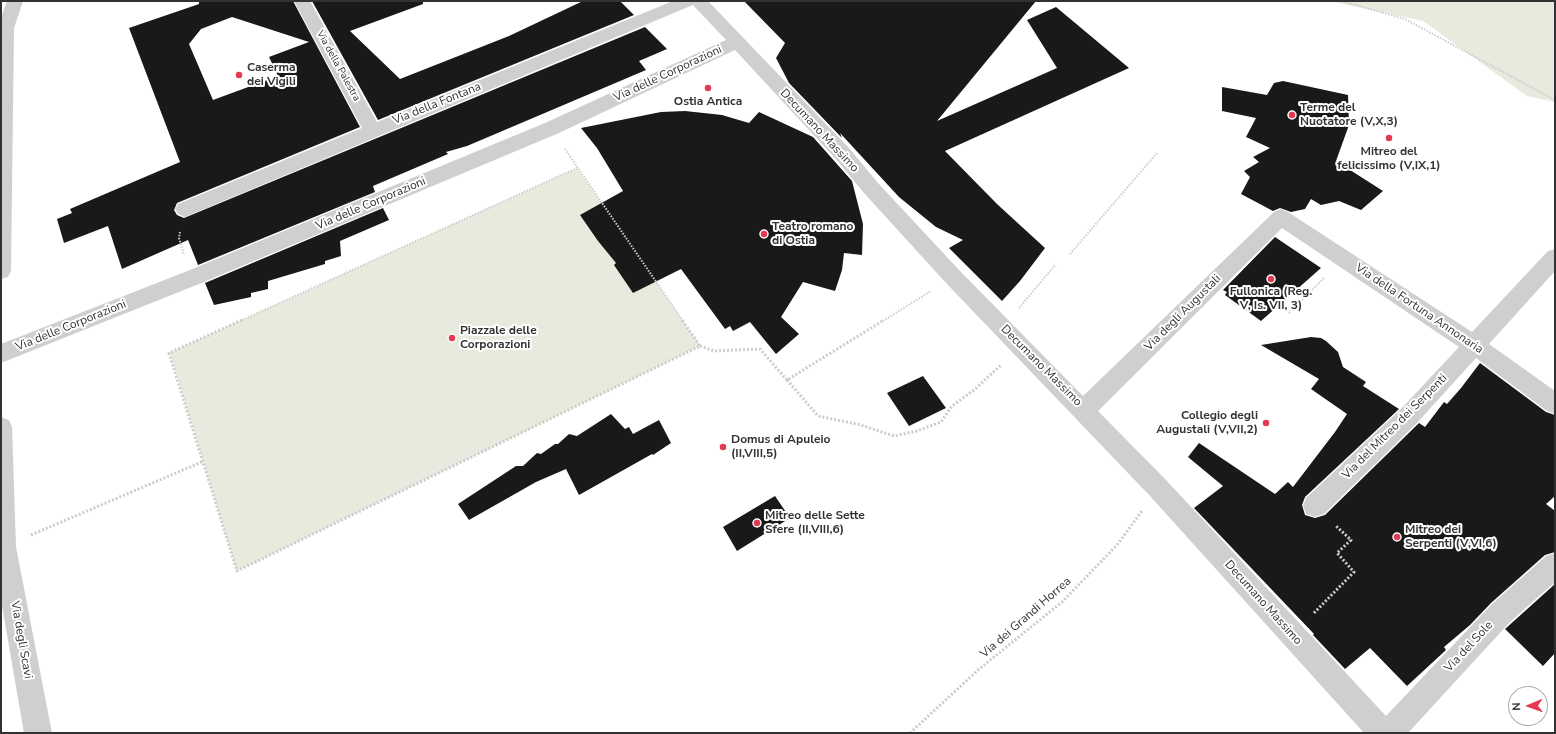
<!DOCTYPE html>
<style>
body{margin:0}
#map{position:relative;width:1556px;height:734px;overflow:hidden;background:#fff;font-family:"Nunito Sans",sans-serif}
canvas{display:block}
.frame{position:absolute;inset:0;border:2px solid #323232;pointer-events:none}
.north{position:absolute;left:1508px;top:686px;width:40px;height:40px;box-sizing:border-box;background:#fff;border:1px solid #adadad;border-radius:50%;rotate:268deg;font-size:11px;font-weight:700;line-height:16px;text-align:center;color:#323232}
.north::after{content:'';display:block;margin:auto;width:14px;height:18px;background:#e33a52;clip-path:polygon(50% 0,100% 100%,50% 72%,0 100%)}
</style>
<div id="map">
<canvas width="1556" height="734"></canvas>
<div class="frame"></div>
<div class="north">N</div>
</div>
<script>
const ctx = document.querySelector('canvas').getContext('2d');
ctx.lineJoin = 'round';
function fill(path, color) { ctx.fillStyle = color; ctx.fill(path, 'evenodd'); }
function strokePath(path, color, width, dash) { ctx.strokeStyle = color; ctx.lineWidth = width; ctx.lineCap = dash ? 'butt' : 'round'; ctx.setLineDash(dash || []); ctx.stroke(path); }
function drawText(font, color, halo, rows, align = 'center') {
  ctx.font = font + ' "Nunito Sans",sans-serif'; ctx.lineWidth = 4; ctx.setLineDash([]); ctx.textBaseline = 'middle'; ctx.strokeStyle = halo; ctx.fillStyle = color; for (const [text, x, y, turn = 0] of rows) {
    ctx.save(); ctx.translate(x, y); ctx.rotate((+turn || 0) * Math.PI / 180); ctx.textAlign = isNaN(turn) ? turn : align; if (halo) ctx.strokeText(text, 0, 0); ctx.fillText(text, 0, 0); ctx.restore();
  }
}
fill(new Path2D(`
 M1329 1H1555V102L1527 96 1423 21Z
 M577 168 700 346 237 571 170 353Z`), '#e6ebde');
fill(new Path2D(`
 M199 1H293L360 127 177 203 174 210 177 215 184 218 645 27 667 49 639 61 646 70 467 146 446 152 448 154 373 186 375 192 198 265 188 240 122 269 108 226 64 243 57 219 72 213 70 209 180 162 129 28 199 4ZM232 17 309 42 269 57 278 76 213 100 189 44 201 29Z
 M312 1H423V4L350 31 400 79 509 36 583 1H620L634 15 378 120Z
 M744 1H1036L937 121 1057 68 1027 20 1056 7 1129 68 945 151 997 204 1045 248 1020 281 1002 301 949 248 963 240 936 227 899 197 840 133 842 138 789 83 776 58 785 43Z
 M1283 81 1348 95 1349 125 1336 161 1383 191 1361 210 1339 201 1321 205 1311 199 1305 209 1291 212 1280 208 1273 211 1241 194 1250 177 1244 171 1259 162 1253 157 1270 148 1246 137 1256 118 1222 111V87L1267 95 1274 83Z
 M685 111 722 115 749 123 759 112 813 137 852 181 863 224 862 255 844 253 842 270 835 291 803 282 781 317 799 334 776 354 750 322 733 331 730 326 725 329 681 269 633 293 614 265 616 263 598 241 580 215 623 191 597 148 581 128 661 112Z
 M383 208 389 220 340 241 341 256 325 261V264L268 281V289L251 293V297L214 305 205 283Z
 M1275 237 1321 268 1261 321 1225 295 1227 292 1223 290Z
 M1311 337 1321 338 1326 341 1338 352 1343 367 1366 382 1363 386 1399 409 1305 497 1302 505 1305 515 1315 518 1325 515 1419 423 1425 427 1444 402 1447 404 1461 388 1480 363 1546 412 1555 415V496L1546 504 1555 511V552L1545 555 1491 603 1470 625 1444 647 1446 650 1407 686 1370 648 1345 669 1313 635 1314 634 1194 508 1223 486 1188 457 1199 443 1275 494 1288 482 1293 487 1335 432 1347 414 1311 389 1319 379 1261 345Z
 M923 376 946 408 909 426 887 393Z
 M611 414 625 429 629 427 633 434 659 420 671 443 653 455 652 454 579 495 566 469 536 482 469 520 458 504 516 466H523L537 453 541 454 555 444H558L569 434 577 436Z
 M775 496 790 518 737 551 723 527Z
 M1555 584V653L1543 666 1505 629Z`), '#191919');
strokePath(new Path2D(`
 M1342 1 1405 19 1555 100
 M565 149 683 321
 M180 232 179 238 184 255
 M1070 254 1157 153
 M1019 308 1056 264
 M1289 313 1325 277
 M240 321 577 168
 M883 321 931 291`), '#ccc', 2, [1.5, 1.5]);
strokePath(new Path2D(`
 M242 320 169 353 237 571 700 346 682 320
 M700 346 714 351 760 349 787 380 884 320
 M787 380 818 416 861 425 894 436 917 431 941 422 952 406 974 390 1001 365
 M31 535 204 461
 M1314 613 1354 572 1337 553 1351 540 1335 525
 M910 733 978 670 1062 602 1117 545 1142 511`), '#ccc', 3, [2, 2]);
fill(new Path2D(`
 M7 1H23L14 28 11 271 8 277 1 279V18Z
 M294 1H310L377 122 673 1H708L849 148 878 183 960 271 1083 396 1274 212 1281 209 1288 212 1472 332 1548 251 1555 249V271L1489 344 1555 391V414L1547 411 1476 358 1416 424 1324 514 1315 517 1306 514 1303 506 1306 498 1400 410 1459 347 1282 228 1098 411 1166 480 1386 716 1492 604 1546 556 1555 553V582L1510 622 1408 733H1364L1150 496 946 283 864 193 835 158 735 50 559 133 199 284 1 363V344L185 272 545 123 726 40 693 5 192 214 185 217 178 214 175 209 178 204 362 128Z
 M1 417 9 420 12 427 16 547 52 733H24L1 600Z`), '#cfcfcf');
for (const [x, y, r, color] of [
 [239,75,4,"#e33a52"],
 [708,88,4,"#e33a52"],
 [1292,115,4,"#e33a52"],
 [1389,138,4,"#e33a52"],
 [764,234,4,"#e33a52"],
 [1271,279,4,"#e33a52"],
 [452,338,4,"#e33a52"],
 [1266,423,4,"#e33a52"],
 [723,447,4,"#e33a52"],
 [757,523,4,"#e33a52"],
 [1397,537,4,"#e33a52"]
]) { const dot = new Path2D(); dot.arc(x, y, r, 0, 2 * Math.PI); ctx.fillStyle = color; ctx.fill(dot); strokePath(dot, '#fff', 1.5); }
drawText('10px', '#323232', '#fff', [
 ["Via della Palestra",338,66,61]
]);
drawText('bold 12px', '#323232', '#fff', [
 ["Caserma",247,68],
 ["dei Vigili",247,82],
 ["Ostia Antica",708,102,"center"],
 ["Terme del",1300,108],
 ["Nuotatore (V,X,3)",1300,122],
 ["Mitreo del",1389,152,"center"],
 ["felicissimo (V,IX,1)",1389,166,"center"],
 ["Teatro romano",772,227],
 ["di Ostia",772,241],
 ["Fullonica (Reg.",1271,292,"center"],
 ["V, Is. VII, 3)",1271,306,"center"],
 ["Piazzale delle",460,331],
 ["Corporazioni",460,345],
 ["Collegio degli",1258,416,"right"],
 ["Augustali (V,VII,2)",1258,430,"right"],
 ["Domus di Apuleio",731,440],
 ["(II,VIII,5)",731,454],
 ["Mitreo delle Sette",765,516],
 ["Sfere (II,VIII,6)",765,530],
 ["Mitreo dei",1405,530],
 ["Serpenti (V,VI,6)",1405,544]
], 'left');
drawText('12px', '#323232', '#fff', [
 ["Via delle Corporazioni",668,74,-25],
 ["Via della Fontana",437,104,-22],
 ["Decumano Massimo",819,131,47],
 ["Via delle Corporazioni",371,204,-23],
 ["Via della Fortuna Annonaria",1419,309,34],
 ["Via degli Augustali",1183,313,-45],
 ["Via delle Corporazioni",71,326,-22],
 ["Decumano Massimo",1041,366,45],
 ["Via del Mitreo dei Serpenti",1395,427,-45],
 ["Decumano Massimo",1263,603,48],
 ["Via dei Grandi Horrea",1026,618,-41],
 ["Via degli Scavi",21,640,80],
 ["Via del Sole",1469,647,-47]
]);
</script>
